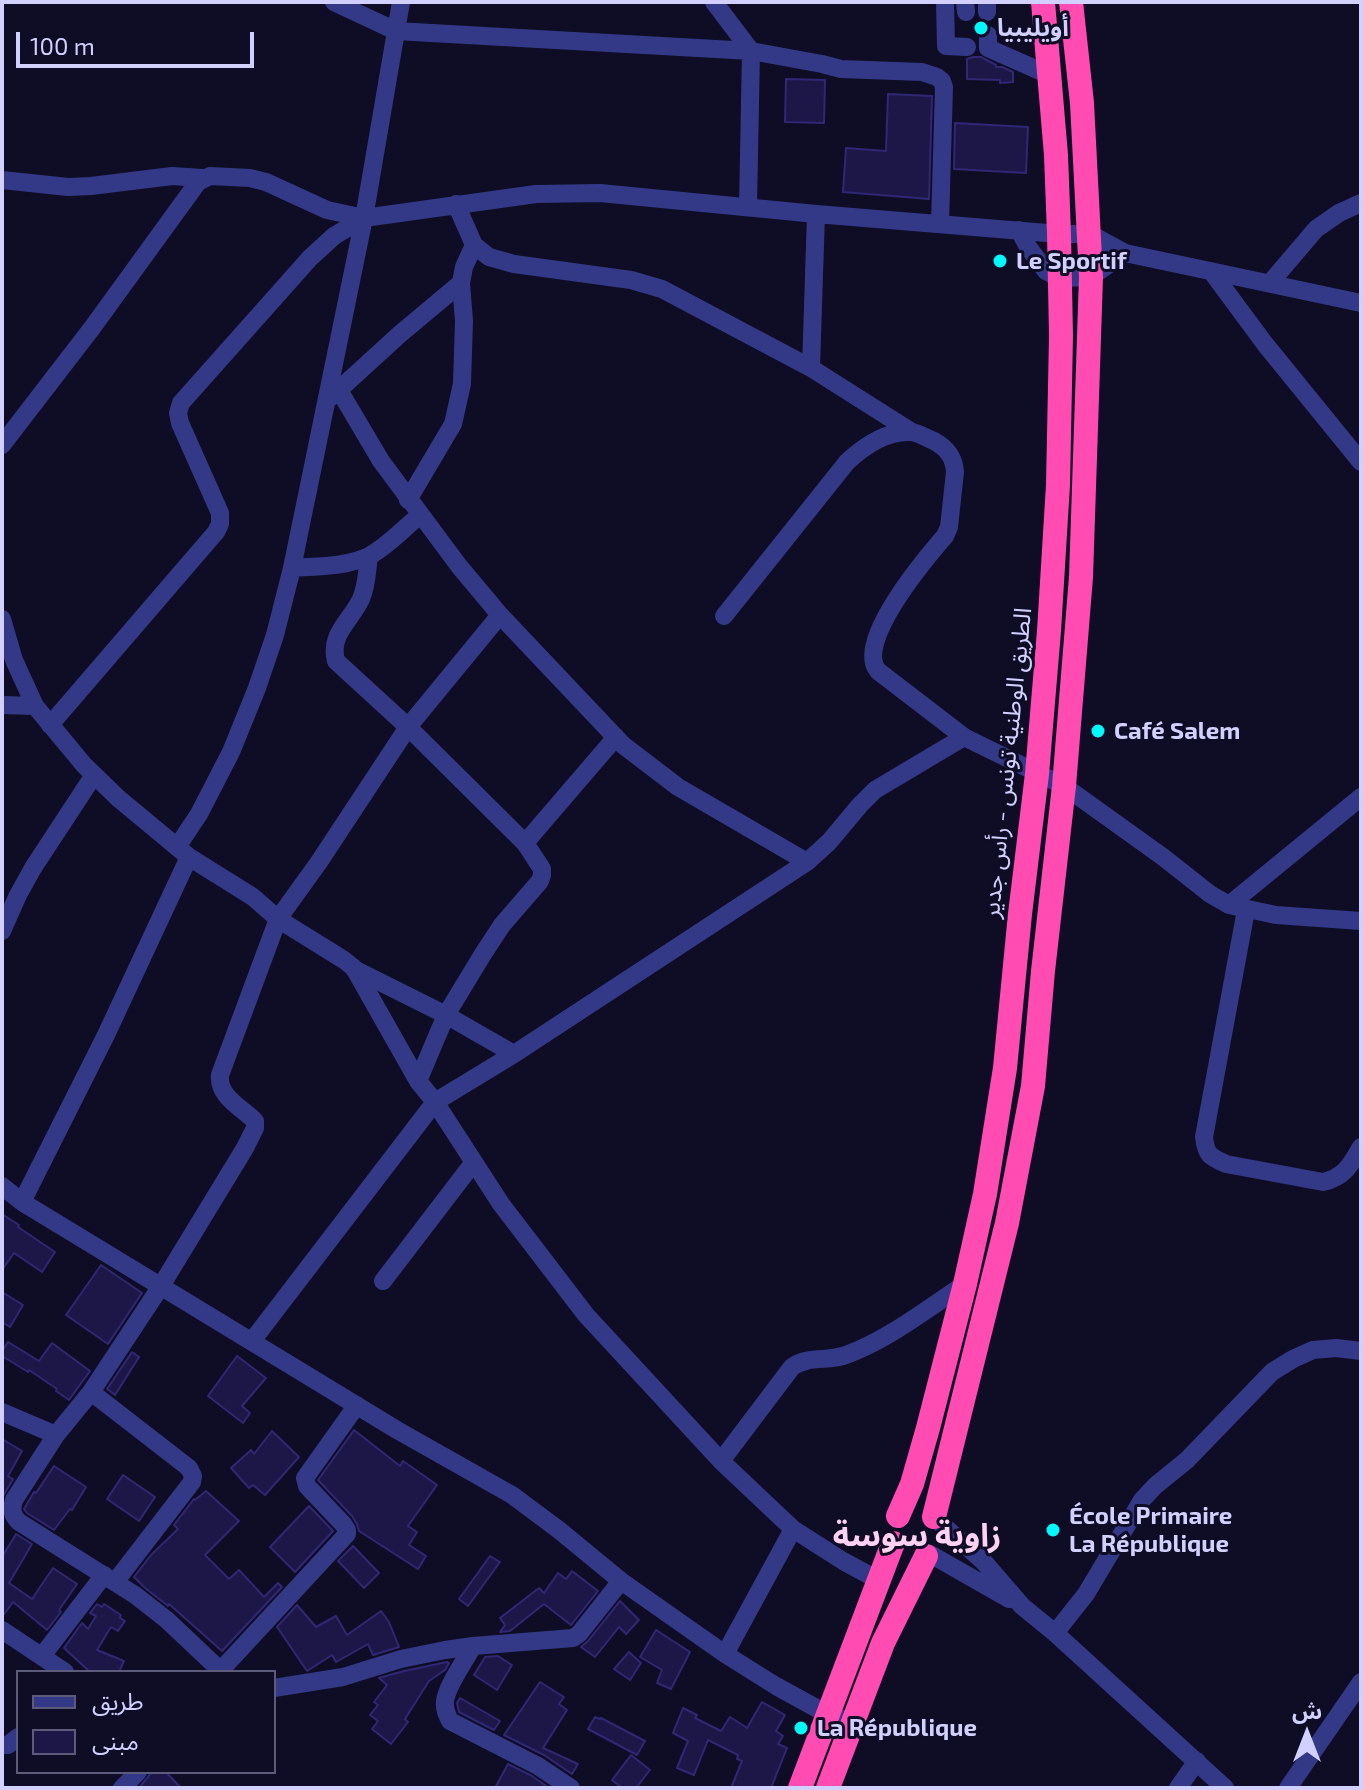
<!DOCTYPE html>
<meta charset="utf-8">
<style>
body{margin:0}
#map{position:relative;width:1363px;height:1790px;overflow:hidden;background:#0e0d25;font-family:"Exo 2","Noto Sans Arabic",sans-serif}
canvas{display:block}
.frame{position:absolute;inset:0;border:4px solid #d1d0ff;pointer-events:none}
.legend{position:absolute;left:16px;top:1670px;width:260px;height:104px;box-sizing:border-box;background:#0e0d25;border:2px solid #5c5b7c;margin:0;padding:10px 14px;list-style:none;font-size:24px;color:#d1d0ff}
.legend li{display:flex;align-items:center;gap:16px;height:40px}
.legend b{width:40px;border:2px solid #5c5b7c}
.north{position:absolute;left:1267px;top:1694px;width:80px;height:80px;-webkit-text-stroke:6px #0e0d25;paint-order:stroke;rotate:0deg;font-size:22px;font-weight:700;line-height:32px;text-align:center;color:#d1d0ff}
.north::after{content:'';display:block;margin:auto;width:28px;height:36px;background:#d1d0ff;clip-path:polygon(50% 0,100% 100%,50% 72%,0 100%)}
.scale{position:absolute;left:16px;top:32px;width:238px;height:36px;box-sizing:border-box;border:4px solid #d1d0ff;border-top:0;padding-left:10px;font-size:24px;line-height:28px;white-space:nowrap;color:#d1d0ff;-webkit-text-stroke:6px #0e0d25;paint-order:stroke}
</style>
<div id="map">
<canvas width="1363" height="1790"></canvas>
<div class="frame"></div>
<ul class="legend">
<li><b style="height:10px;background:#343987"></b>طريق</li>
<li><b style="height:22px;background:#1c1747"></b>مبنى</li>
</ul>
<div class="north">ش</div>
<div class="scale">100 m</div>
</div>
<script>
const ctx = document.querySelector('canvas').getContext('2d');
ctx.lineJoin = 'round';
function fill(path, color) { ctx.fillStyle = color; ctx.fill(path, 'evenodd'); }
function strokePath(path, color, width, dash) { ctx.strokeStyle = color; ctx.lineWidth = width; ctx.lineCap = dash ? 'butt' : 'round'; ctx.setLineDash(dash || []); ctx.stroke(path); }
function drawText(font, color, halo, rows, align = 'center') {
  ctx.font = font + ' "Exo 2","Noto Sans Arabic",sans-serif'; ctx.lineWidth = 6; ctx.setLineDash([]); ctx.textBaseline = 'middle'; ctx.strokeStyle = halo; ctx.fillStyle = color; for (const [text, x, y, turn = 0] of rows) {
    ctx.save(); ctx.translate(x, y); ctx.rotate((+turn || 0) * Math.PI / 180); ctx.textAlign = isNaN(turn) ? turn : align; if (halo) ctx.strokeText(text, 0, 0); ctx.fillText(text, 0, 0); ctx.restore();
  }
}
const building = new Path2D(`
 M973 57H981L996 65V67H1002L1013 72V82L1000 83V80L967 79V59Z
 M786 79 825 80 824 123 785 122Z
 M888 94 932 96 929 199 843 192 846 148 886 151Z
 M955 123 1028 127 1026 173 954 169Z
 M2 1214 19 1225 18 1227 55 1252 42 1272 14 1253 2 1270Z
 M101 1265 142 1293 108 1344 66 1315Z
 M2 1292 23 1305 10 1327 2 1322Z
 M8 1342 39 1361 52 1343 90 1371 69 1400 56 1391 57 1389 29 1370 28 1372 2 1356V1351Z
 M132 1352 139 1357 115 1395 107 1389Z
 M237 1356 266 1378 242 1406 250 1413 243 1423 208 1396Z
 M354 1430 400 1466 403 1461 437 1485 408 1526 417 1532 409 1545 426 1556 418 1569 359 1531 357 1524 352 1516 318 1480Z
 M272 1431 299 1457 265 1495 253 1485 249 1488 231 1468 251 1450 254 1454Z
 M2 1439 22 1451 8 1476 13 1479 2 1498Z
 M54 1466 86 1487 72 1510 70 1509 54 1530 27 1513 24 1509 34 1492 36 1493Z
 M123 1475 155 1497 139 1521 107 1499Z
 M206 1491 239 1521 205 1555 229 1579 239 1570 264 1597 278 1583 282 1587 222 1651 169 1604 168 1606 144 1587 134 1577 151 1555 178 1529 174 1525 194 1499 195 1500Z
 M309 1506 333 1531 295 1572 270 1547Z
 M16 1534 32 1544 9 1583 32 1599 53 1568 77 1584 59 1610 61 1612 47 1630 13 1602 2 1617V1557Z
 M353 1546 379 1573 364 1588 338 1561Z
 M490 1556 500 1562 468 1606 459 1599Z
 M572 1571 598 1591 571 1625 544 1604 510 1631 500 1632 505 1625 500 1618 539 1588 544 1593 558 1573 566 1579Z
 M620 1601 639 1620 626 1634 619 1627 595 1657 581 1647 588 1641Z
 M97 1604 102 1607 104 1604 121 1615 120 1618 125 1621 118 1631 111 1627 97 1650 124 1661 119 1672H90L64 1648 82 1623 88 1629 96 1616 90 1613Z
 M297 1605 316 1627 336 1616 347 1635 381 1611 389 1622 399 1647 373 1655 368 1644 336 1662 332 1655 307 1671 277 1627Z
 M656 1630 690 1652 671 1689 657 1683 662 1670 640 1657Z
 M629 1652 641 1663 630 1680 614 1669Z
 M498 1656 512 1665 497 1690 474 1675 485 1657Z
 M447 1662 449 1663 445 1670 429 1681 405 1719 408 1722 391 1744 372 1729 378 1721 370 1715 378 1705 374 1702 387 1685 379 1678 404 1671Z
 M540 1682 564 1697 559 1704 567 1710 543 1748 578 1764 572 1774 544 1755 504 1735Z
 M460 1698 500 1721 494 1730 459 1712 457 1703Z
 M762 1702 785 1715 776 1731 783 1736 778 1744 787 1748 771 1788H731L742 1761 737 1759 738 1755 708 1740 694 1775 677 1768 688 1741 673 1733 683 1708 697 1715 695 1718 721 1731 730 1717 747 1728Z
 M595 1717 600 1719 601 1718 645 1741 637 1755 588 1729Z
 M631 1755 650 1770 636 1788H622L612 1780Z
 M508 1764 532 1776 549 1788H495Z
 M152 1772H166L181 1788H139Z`);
fill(building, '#1c1747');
strokePath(building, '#302775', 2);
strokePath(new Path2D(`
 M334 2 396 31 751 51 822 64 841 69 922 72 937 77 942 81 944 87 940 224
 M714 2 751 51 748 207
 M945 2 946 46 967 47
 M965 2 966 12
 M987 2V12
 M988 35V48L1049 75
 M2 180 68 187 91 186 172 176 202 178
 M456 204 474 245 489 257 514 264 631 280 662 289 811 368 912 432
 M1019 230 1028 247 1046 271 1059 278 1091 277 1125 253
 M1211 271 1265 344 1361 462
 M1270 283 1316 229 1339 213 1361 203
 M811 368 816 214
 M339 390 381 461 459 566 500 615 623 745 678 787 807 862
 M331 397 400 334 461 283
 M2 445 92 328 198 182 210 176 250 178 266 182 327 210 364 218 536 194 600 193 816 214 1059 234H1090L1125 253 1361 303
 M408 500 453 424 462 384 464 321 461 283 464 267 474 245
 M369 556C367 570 367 586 361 599 350 622 329 634 336 661L408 727 525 843 542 869V875L540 881 502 925 483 954 446 1015 418 1081
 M292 568C316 566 347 567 369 556 388 546 404 528 420 515
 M724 616 847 462C863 447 886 431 910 432 917 432 927 438 934 441 947 448 954 457 955 472L949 527 945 536C925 559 854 643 878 671L964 737 1064 786 1163 857 1210 894 1229 905 1276 915 1361 921
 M2 619 14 660 35 706 84 765 118 798 189 857 253 897 278 919 344 960 354 968 418 1081 435 1102 501 1204 586 1315 721 1461 793 1529 843 1561 880 1581
 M2 705 35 706
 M50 725 216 532 220 524V513L180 423 178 413 181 403 310 258 334 236 364 218
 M525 843 616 737
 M177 847 199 814 231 752 257 688 275 635 292 568 364 218 401 2
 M1229 905 1361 797
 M1246 910 1204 1137C1206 1155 1210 1157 1226 1164L1323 1182C1345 1177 1351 1164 1361 1147
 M2 931 18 895 33 868 94 775
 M354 969 446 1015 514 1054
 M2 1186 22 1202 397 1430 512 1495 559 1530 621 1581 725 1654 776 1686 827 1714 853 1722
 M22 1202 106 1035 189 857
 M383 1281 474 1162
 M252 1341 435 1102 514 1054 807 862 829 842 860 805 875 790 964 737
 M91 1392 189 1468 193 1476 192 1482 115 1582
 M2 1412 56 1435
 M721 1461 792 1367C809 1355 828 1362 846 1355 888 1340 928 1308 965 1284
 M936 1519 984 1562 1022 1606 1055 1633 1225 1788
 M930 1554 1009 1599
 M2 1630 65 1672
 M1055 1633 1086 1594 1142 1500 1155 1486 1187 1460 1272 1372 1293 1359 1313 1350 1336 1348 1361 1351
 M473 1646C465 1661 447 1685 445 1701 444 1709 447 1715 450 1721L538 1766 571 1788
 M725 1654 793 1529
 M42 1656 104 1575
 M221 1670 347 1534V1530L343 1524 307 1486 305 1478 357 1405
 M222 1672 167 1620 135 1595 19 1522C12 1515 11 1510 14 1500L56 1435 91 1392 161 1286 245 1148 255 1128V1121C241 1107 218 1097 220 1075L278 919 319 862 408 727 500 615
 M274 1688 343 1677 401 1659 445 1650 473 1646 573 1638 579 1634 621 1581
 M2 1745H8L18 1737
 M122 1788 138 1772
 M1178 1788 1197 1761
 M1288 1788 1361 1682`), '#343987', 18);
strokePath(new Path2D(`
 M898 1516 912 1484 928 1428 965 1284 985 1194 1005 1068 1020 914 1037 774 1049 631 1058 485 1061 336 1059 234 1056 155 1043 2
 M934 1517 1007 1223 1033 1086 1043 971 1064 786 1081 577 1091 277 1082 103 1071 2
 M800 1788 893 1543
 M828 1788 883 1643 926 1556`), '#ff4bb2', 24);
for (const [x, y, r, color] of [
 [981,28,8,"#00f9fb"],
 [1000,261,8,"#00f9fb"],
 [1098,731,8,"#00f9fb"],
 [1053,1530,8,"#00f9fb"],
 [801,1728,8,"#00f9fb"]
]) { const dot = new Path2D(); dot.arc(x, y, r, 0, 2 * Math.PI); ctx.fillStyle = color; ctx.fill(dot); strokePath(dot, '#0e0d25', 3); }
drawText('bold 24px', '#d1d0ff', '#0e0d25', [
 ["أويليبيا",997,28],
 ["Le Sportif",1016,261],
 ["Café Salem",1114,731],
 ["École Primaire",1069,1516],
 ["La République",1069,1544],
 ["La République",817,1728]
], 'left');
drawText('24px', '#d1d0ff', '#0e0d25', [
 ["الطريق الوطنية تونس - رأس جدير",1007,763,-84]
]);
drawText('bold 32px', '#ffd2f3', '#0e0d25', [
 ["زاوية سوسة",917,1535]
]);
</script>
